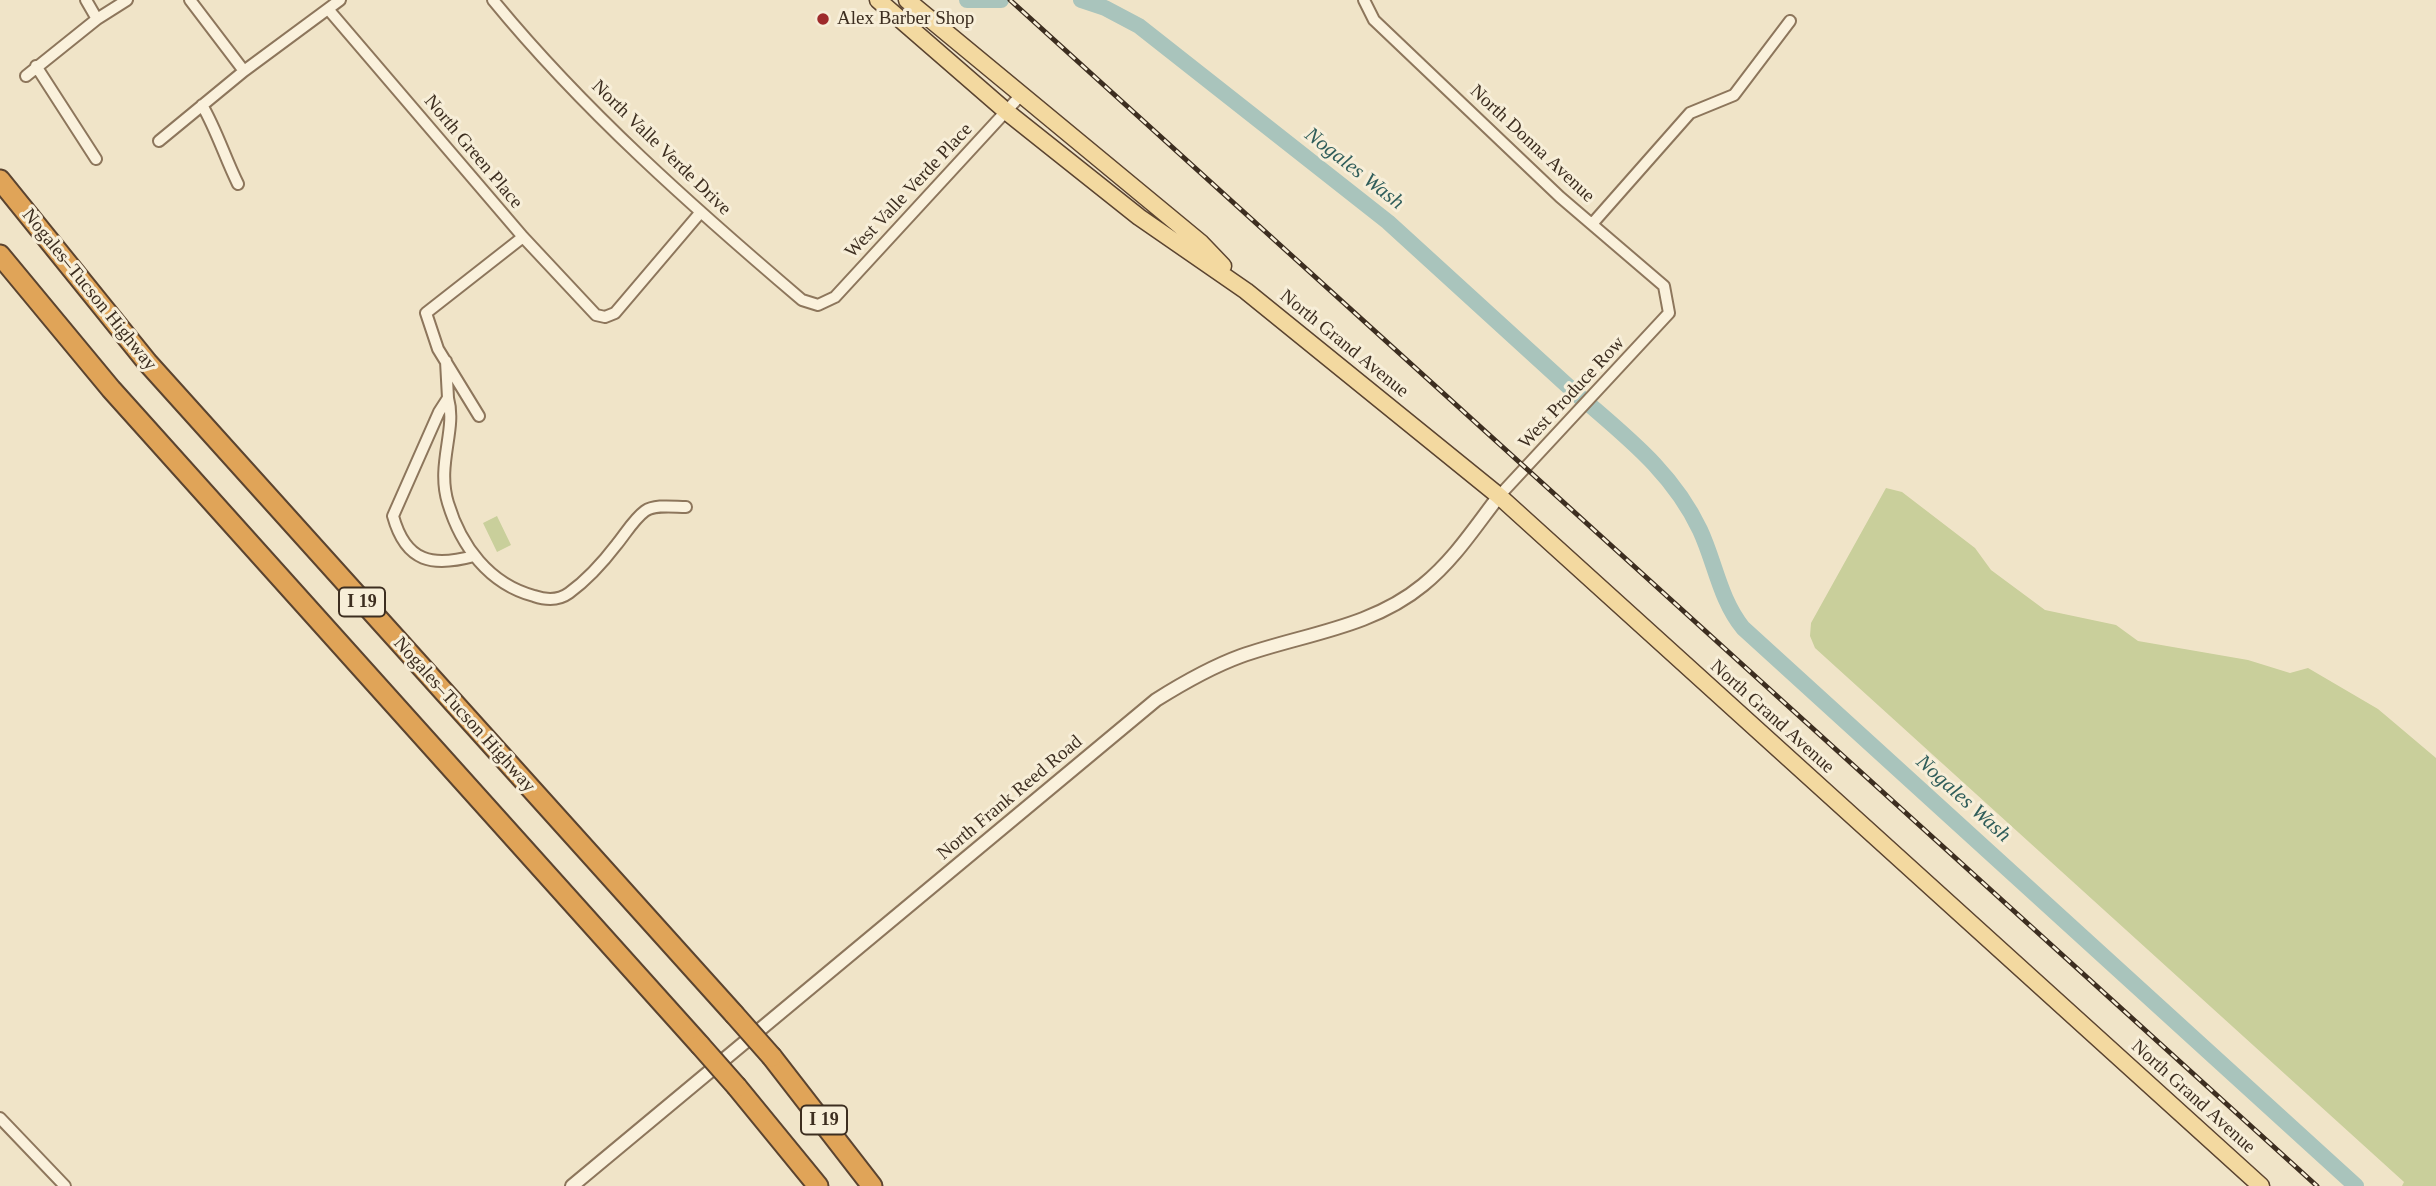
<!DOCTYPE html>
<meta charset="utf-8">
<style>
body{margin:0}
canvas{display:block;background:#f0e4c8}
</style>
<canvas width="2436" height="1186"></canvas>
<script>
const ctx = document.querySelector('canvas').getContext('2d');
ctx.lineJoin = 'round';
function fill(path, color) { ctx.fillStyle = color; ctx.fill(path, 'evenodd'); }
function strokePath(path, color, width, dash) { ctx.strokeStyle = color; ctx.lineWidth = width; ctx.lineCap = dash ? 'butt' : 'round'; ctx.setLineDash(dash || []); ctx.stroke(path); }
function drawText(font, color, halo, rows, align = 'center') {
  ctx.font = font + ' "Times New Roman",serif'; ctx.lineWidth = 6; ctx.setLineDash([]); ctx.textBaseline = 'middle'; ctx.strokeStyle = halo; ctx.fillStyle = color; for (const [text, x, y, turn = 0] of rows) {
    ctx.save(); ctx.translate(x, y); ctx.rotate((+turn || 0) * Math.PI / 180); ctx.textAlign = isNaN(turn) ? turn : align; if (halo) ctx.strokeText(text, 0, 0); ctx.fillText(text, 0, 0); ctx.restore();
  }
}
fill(new Path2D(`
 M1886 488 1902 492 1975 548 1991 570 2045 610 2116 625 2138 641 2248 660 2290 673 2308 668 2378 709 2436 758V1186H2402L2404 1182 1815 648 1810 636 1811 623Z
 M497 516 511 545 497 552 483 523Z`), '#c9cf9b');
strokePath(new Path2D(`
 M967 0H1001
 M1081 0 1105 8 1139 26 1388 222 1581 398
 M1591 406C1634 443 1675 477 1700 530 1715 562 1720 600 1743 628L2356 1186`), '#a9c4bc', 16);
const minor = new Path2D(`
 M86 0 97 19
 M190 0 244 71
 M493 0C583 110 694 208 802 300L818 305 835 297 1021 95
 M1364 0 1374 20 1560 197 1664 286 1669 313 1499 496
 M328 9 523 237 596 315 605 317 615 313 700 213
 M36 66 96 159
 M26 76 97 19 127 0
 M202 105C217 131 225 158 238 184
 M159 141 244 71 340 0
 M1592 224 1690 113 1734 95 1790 21
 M446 361 448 398 439 412 393 516C406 563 433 567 474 556
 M448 398C457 430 436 464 448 503 461 546 489 584 534 596 546 600 558 601 569 593 587 580 604 561 617 544 626 533 634 519 645 511 655 504 674 507 686 507
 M479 416 438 349 426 313 523 237
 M0 1118 65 1186`);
const tertiary = new Path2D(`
 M572 1186 1156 700C1183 683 1211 667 1241 656 1303 634 1371 628 1423 585 1454 560 1475 527 1499 496`);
const primary = new Path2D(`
 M878 0 1007 112 1139 217 1246 291 1499 496 2261 1186
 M907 0 1201 243 1223 266`);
const motorway = new Path2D(`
 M0 180 147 362 734 1014
 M0 255 111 389 700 1045
 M772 1057 872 1186
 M737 1087 818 1186`);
strokePath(minor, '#8d765c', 14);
strokePath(tertiary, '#8d765c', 16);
strokePath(primary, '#5b4430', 19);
strokePath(motorway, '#5b4430', 23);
strokePath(minor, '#faf1dc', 10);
strokePath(tertiary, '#faf1dc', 12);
strokePath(primary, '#f3d9a0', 16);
strokePath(motorway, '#e0a458', 19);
const rail = new Path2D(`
 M1010 0 2317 1186`);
strokePath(rail, '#3d2e20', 5);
strokePath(rail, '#f7eed8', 2.5, [8]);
const motorwayBridge = new Path2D(`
 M734 1014 772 1057
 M700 1045 737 1087`);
strokePath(motorwayBridge, '#5b4430', 23, []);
strokePath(motorwayBridge, '#e0a458', 19);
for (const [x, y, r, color] of [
 [823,19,7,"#9e2a2b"]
]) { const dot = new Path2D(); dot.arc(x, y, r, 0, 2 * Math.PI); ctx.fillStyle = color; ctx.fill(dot); strokePath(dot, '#f7eed8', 2.5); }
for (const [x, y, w] of [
 [362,602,46],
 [824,1120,46]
]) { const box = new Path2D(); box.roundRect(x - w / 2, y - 14.5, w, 29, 5); ctx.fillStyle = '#f7eed8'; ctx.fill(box); strokePath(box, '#3d2e20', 2); }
drawText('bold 18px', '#3d2e20', null, [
 ["I 19",362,602],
 ["I 19",824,1120]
]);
drawText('19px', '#3d2e20', '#f7eed8', [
 ["Alex Barber Shop",837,19]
], 'left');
drawText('19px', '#3d2e20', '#f7eed8', [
 ["North Donna Avenue",1532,144,43],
 ["North Valle Verde Drive",661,148,44],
 ["North Green Place",473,152,50],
 ["West Valle Verde Place",909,191,-47],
 ["Nogales–Tucson Highway",89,290,51],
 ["North Grand Avenue",1344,344,39],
 ["West Produce Row",1572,393,-47],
 ["Nogales–Tucson Highway",464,715,48],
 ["North Grand Avenue",1772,717,42],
 ["North Frank Reed Road",1010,798,-40],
 ["North Grand Avenue",2193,1097,42]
]);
drawText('italic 21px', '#2f5d5a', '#f7eed8', [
 ["Nogales Wash",1354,169,38],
 ["Nogales Wash",1963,799,42]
]);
</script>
